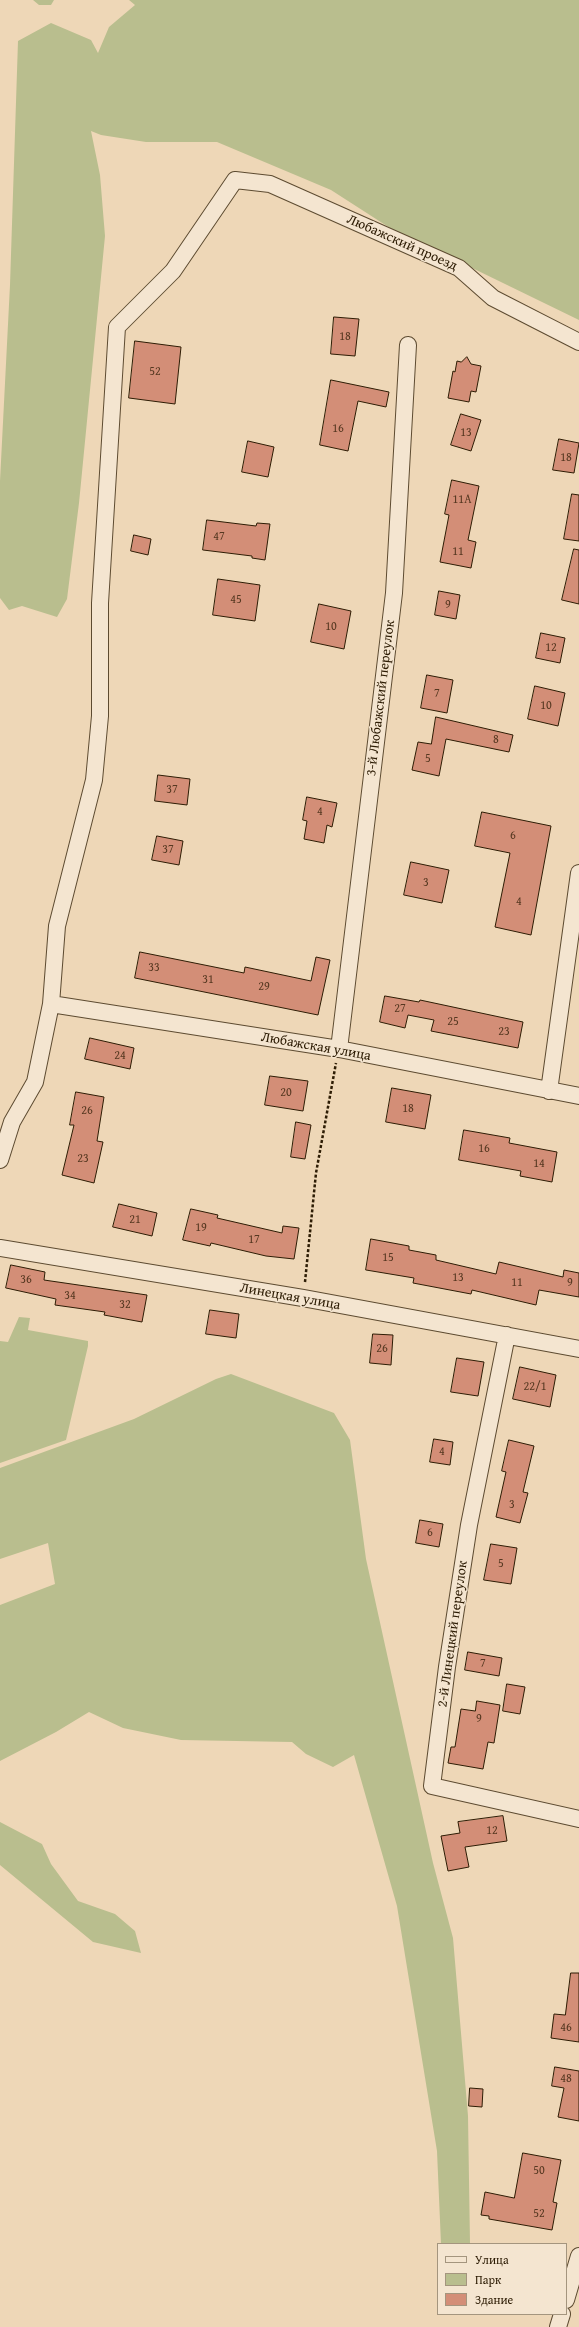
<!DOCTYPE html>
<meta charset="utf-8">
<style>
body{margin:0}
#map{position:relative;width:579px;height:2327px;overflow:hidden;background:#eed7b7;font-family:"Gentium Book Plus",serif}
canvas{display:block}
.legend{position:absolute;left:437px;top:2243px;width:130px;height:72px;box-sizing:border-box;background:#f4e5d0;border:1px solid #a4957e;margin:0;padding:5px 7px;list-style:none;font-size:12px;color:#2d1c04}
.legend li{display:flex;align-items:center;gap:8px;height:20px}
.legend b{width:20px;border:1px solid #a4957e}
</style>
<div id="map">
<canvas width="579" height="2327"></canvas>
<ul class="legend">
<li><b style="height:5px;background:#f4e5d0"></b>Улица</li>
<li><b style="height:11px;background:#b9be8e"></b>Парк</li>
<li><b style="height:11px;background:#d38e77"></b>Здание</li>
</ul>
</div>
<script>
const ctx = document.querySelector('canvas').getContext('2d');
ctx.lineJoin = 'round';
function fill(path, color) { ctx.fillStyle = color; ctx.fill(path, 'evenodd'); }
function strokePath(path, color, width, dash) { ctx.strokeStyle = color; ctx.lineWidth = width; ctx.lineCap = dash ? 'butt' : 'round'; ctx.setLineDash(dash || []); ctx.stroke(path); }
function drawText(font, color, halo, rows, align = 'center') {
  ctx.font = font + ' "Gentium Book Plus",serif'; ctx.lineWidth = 3; ctx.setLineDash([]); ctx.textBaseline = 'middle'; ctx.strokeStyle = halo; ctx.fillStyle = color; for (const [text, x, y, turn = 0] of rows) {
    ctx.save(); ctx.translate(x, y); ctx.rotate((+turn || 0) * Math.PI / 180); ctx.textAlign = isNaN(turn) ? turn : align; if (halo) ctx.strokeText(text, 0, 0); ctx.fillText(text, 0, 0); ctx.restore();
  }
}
fill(new Path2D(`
 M33 0H54L51 5H39Z
 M129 0H579V320L390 228 331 190 217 142H146L101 135 91 131 100 175 105 236 79 503 67 599 57 617 22 606 9 610 0 598V481L10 285 18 41 51 23 91 40 98 53 109 27 135 5Z
 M19 1317 30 1318 28 1330 88 1341V1346L66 1440 0 1463V1341L8 1342Z
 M231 1374 334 1413 350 1440 366 1559 433 1863 453 1938 468 2116 470 2244H441L437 2151 397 1906 354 1755 333 1767 306 1754 292 1742 181 1740 123 1728 89 1712 56 1732 0 1761V1605L55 1584 48 1543 0 1559V1468L134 1419 216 1379Z
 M0 1822 42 1844 51 1864 78 1901 115 1914 135 1931 141 1953 93 1942 0 1865Z`), '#b9be8e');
const building = new Path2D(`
 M334 317 359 319 355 356 331 354Z
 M135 341 181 347 175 404 129 398Z
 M467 357 471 364 481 366 476 392 471 391 469 402 448 398 453 371 455 372 457 361 461 362Z
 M331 380 389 392 386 407 358 401 348 451 320 445Z
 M461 414 481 420 471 451 451 445Z
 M559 439 579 443 574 473 553 470Z
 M248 441 274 447 268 477 242 472Z
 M452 480 479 486 468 540 476 542 471 568 440 562 449 515 445 514Z
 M572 494 579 495V541L564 539Z
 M207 520 256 526 257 523 270 524 265 560 252 558V556L203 550Z
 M134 535 151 539 148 555 131 551Z
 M574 549 579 550V604L562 600Z
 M218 579 260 585 255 621 213 615Z
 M439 591 460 595 456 619 435 615Z
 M319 604 351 611 344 649 311 642Z
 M541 633 565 638 560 663 536 658Z
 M427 675 453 680 447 713 421 708Z
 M535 686 565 693 558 726 528 719Z
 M436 717 513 735 509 752 446 739 439 776 412 770 418 742 431 744Z
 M158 775 190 779 187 805 155 801Z
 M307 797 337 803 332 827 327 825 324 843 304 839 307 821 303 820Z
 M482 812 551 826 531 935 495 927 510 853 475 846Z
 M157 836 183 841 179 865 152 860Z
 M411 862 449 870 442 903 404 895Z
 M140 952 244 973 245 967 311 981 316 957 330 960 318 1015 135 978Z
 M385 996 419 1002 420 1000 523 1022 518 1048 431 1031 434 1020 408 1015 405 1028 380 1022Z
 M90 1038 134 1048 130 1069 85 1059Z
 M270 1076 308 1081 303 1111 265 1105Z
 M392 1088 431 1095 425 1129 386 1122Z
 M76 1092 104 1097 97 1141 103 1142 94 1183 62 1175 74 1125H70Z
 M296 1122 311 1125 305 1159 291 1157Z
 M464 1130 510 1138 509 1143 557 1152 552 1182 520 1176 521 1171 459 1160Z
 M119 1204 157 1213 152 1236 113 1227Z
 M191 1209 218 1215 217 1218 282 1233 283 1226 299 1228 294 1259 266 1256 211 1243 210 1246 183 1240Z
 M371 1239 409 1246V1250L436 1255V1260L496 1274 499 1262 563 1277 564 1270 579 1273V1297L539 1290 536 1305 472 1290 471 1294 413 1283 414 1278 366 1270Z
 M11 1265 45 1272 44 1280 147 1295 142 1322 104 1315 105 1312 55 1305 56 1299 6 1288Z
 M210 1310 239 1314 236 1338 206 1334Z
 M373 1334 393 1335 391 1365 370 1363Z
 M457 1358 484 1362 478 1396 451 1392Z
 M520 1367 556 1375 550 1407 513 1399Z
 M434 1439 453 1442 450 1465 430 1462Z
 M509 1440 534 1446 523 1492 528 1493 520 1523 496 1517 506 1472 502 1471Z
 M420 1520 443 1524 439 1547 416 1543Z
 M491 1544 517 1548 511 1584 484 1580Z
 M468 1652 502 1658 499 1676 465 1670Z
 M507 1684 525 1687 520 1714 503 1711Z
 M477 1701 500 1705 494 1743 488 1742 483 1769 448 1763 451 1747H455L461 1709 475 1711Z
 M503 1816 507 1841 465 1847 469 1867 448 1871 441 1836 460 1833 458 1822Z
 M571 1973H579V2042L551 2038 554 2014 565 2015Z
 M555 2067 579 2071V2121L558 2117 564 2088 552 2086Z
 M470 2088 483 2089 482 2107 469 2106Z
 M523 2153 561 2160 553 2202 557 2203 552 2230 489 2219V2216L481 2215 485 2192 514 2198Z`);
fill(building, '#d38e77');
strokePath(building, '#2d1c04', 1);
const minor = new Path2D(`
 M51 1004 339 1049 579 1096
 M339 1049 394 593 408 345
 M549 1091 579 873
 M0 1160 12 1122 35 1082 51 1004 57 926 94 780 100 716V603L117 327 173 271 235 180 270 184 459 268 493 298 579 342
 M0 1248 303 1298 579 1349
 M507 1335 469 1525 447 1667 432 1786 579 1819
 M566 2300 579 2256
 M558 2327 562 2314`);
strokePath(minor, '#5d4b31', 18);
strokePath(new Path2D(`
 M305 1282 316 1173 336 1063`), '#2d1c04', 2.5, [3, 2]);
strokePath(minor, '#f4e5d0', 16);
drawText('12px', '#563821', null, [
 ["18",345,337],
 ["52",155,372],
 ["16",338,429],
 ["13",466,433],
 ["18",566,458],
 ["11А",462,500],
 ["47",219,537],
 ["11",458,552],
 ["45",236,600],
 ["9",448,605],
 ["10",331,627],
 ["12",551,648],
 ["7",437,694],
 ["10",546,706],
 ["8",496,740],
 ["5",428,759],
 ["37",172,790],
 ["4",320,812],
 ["6",513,836],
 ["37",168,850],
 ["3",426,883],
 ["4",519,902],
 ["33",154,968],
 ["31",208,980],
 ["29",264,987],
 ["27",400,1009],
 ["25",453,1022],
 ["23",504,1032],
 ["24",120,1056],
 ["20",286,1093],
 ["18",408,1109],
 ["26",87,1111],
 ["16",484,1149],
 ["23",83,1159],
 ["14",539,1164],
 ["21",135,1220],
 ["19",201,1228],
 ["17",254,1240],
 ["15",388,1258],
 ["13",458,1278],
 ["36",26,1280],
 ["11",517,1283],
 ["9",570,1283],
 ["34",70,1296],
 ["32",125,1305],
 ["26",382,1349],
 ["22/1",535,1387],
 ["4",442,1452],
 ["3",512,1505],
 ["6",430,1533],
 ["5",501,1564],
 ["7",483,1664],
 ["9",479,1719],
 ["12",492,1831],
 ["46",566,2028],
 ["48",566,2079],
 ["50",539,2171],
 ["52",539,2214]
]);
drawText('14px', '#2d1c04', '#f4e5d0', [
 ["Любажский проезд",402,243,24],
 ["3-й Любажский переулок",381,698,-83],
 ["Любажская улица",316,1047,10],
 ["Линецкая улица",290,1297,10],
 ["2-й Линецкий переулок",453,1634,-82]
]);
</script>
